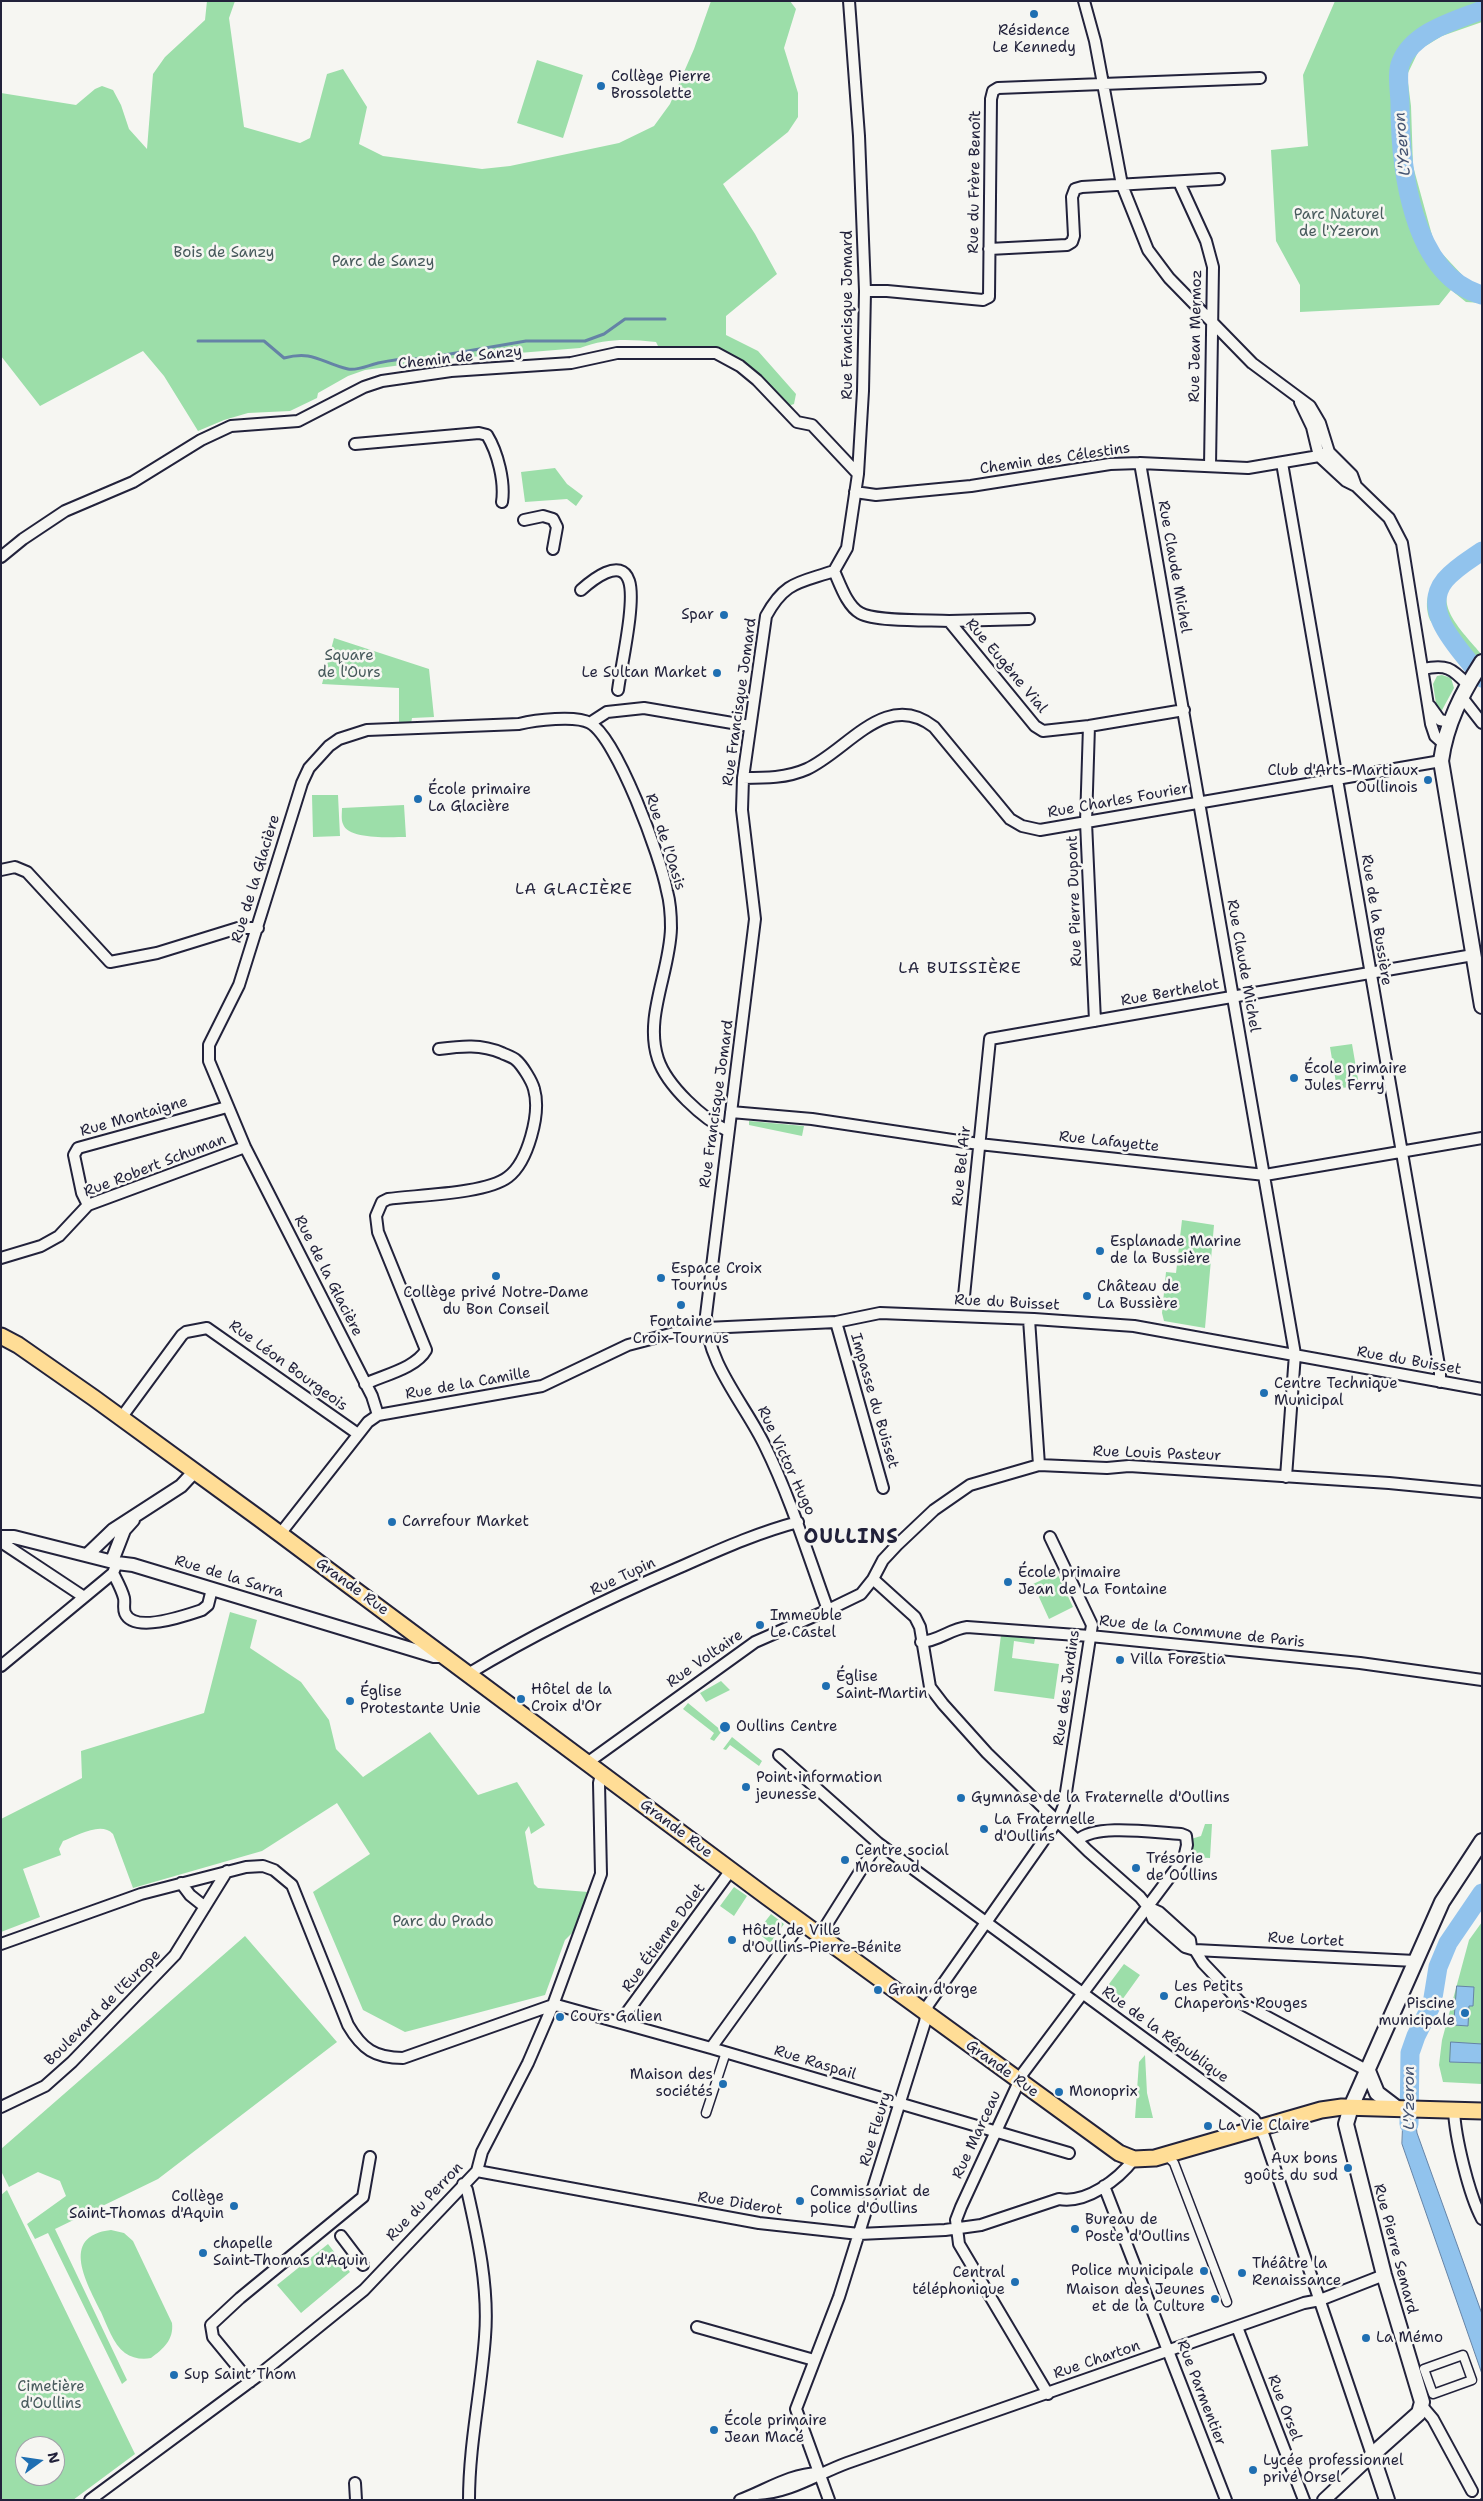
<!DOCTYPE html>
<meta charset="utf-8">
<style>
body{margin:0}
#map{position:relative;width:1483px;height:2501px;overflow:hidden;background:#f6f6f2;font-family:"Shantell Sans",sans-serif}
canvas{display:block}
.frame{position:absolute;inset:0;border:2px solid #22223b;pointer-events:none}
.north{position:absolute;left:15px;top:2436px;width:50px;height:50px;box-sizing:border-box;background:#f6f6f2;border:1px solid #a1a1a9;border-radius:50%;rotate:76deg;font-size:14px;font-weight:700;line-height:20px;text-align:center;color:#22223b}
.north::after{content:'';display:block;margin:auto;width:18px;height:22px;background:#1f6fb2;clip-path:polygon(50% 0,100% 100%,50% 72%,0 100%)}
</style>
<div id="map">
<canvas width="1483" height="2501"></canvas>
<div class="frame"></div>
<div class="north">N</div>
</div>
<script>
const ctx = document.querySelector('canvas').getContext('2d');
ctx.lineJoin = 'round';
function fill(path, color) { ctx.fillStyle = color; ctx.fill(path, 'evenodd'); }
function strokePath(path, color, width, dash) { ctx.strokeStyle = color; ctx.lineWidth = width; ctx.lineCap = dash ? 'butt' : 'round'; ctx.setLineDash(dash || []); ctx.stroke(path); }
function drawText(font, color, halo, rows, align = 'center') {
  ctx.font = font + ' "Shantell Sans",sans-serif'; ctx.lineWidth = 5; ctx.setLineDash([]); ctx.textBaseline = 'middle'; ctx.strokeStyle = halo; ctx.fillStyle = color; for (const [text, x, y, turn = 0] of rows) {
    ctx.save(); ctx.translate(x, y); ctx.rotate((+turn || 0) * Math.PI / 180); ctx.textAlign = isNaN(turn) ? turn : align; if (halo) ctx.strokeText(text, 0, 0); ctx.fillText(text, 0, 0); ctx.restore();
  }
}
fill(new Path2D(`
 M207 1H235L229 18 244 127 300 143 310 138 327 74 343 69 367 107 359 144 383 156 482 169 510 166 619 143 654 126 670 104 694 49 711 1H790L796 9 784 48 798 93V117L788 132 723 184 755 234 777 274 726 316V335L758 351 796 394 794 404 785 407 716 350 658 346 656 342C629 339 606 338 580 348L445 359 365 370 348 376 318 393 317 398 290 411 248 413 224 420 198 431 164 376 143 351 40 406 1 356V93L76 105 95 89 102 86 113 90 121 105 129 129 147 149 153 74 165 57 205 20Z
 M1335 1H1482V22L1442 36 1419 50 1407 75 1411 106 1413 166 1435 246 1464 277 1482 288V303L1466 302 1451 290 1439 305 1300 312V285L1276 241 1271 150 1308 146 1303 75Z
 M537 60 583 75 563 138 517 123Z
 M555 468 567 484 583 496 576 506 567 499 525 502 521 472Z
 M1482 542V561C1472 568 1459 576 1451 585 1434 608 1469 638 1482 655V659L1470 677 1430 620C1416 582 1456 560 1482 542Z
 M334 638 429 669 434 717 412 718 411 724H399V688L322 684Z
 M1442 675 1451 678 1454 688 1441 712 1437 710 1433 684 1437 676Z
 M312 795H338L340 836 313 837Z
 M404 805 406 837C391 837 348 840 343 824 341 820 342 813 342 808Z
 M1352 1044 1359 1085 1337 1089 1330 1047Z
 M749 1121 804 1126 802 1136 749 1125Z
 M1182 1220 1214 1225 1205 1328 1164 1321 1162 1313 1166 1272 1176 1273Z
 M1057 1573 1073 1607 1049 1619 1033 1584Z
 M230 1612 257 1620 250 1648 301 1682 329 1720 336 1749 363 1777 430 1732 478 1795 517 1782 545 1825 531 1834 529 1826 525 1832 534 1884 538 1888 588 1892 574 1931 565 1940 545 1995 405 2032 363 2010 313 1892 370 1854 337 1803 262 1851 133 1888 113 1834C101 1821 77 1836 63 1841L59 1849 61 1855 23 1869 40 1917 1 1932V1819L82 1778 81 1751 204 1713Z
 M1001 1635 1035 1639 1034 1644 1014 1641 1012 1658 1059 1664 1054 1699 994 1691Z
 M721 1681 730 1690 706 1702 700 1693Z
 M688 1703 722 1731 714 1741 710 1739 714 1733 683 1709Z
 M732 1737 762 1761 759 1766 730 1745 726 1750 723 1749Z
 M1205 1824H1212L1210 1858 1189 1857 1191 1839 1201 1836Z
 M734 1887 747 1896 734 1916 720 1906Z
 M771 1914 784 1924 770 1943 757 1932Z
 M1482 1922V2084L1443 2082 1439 2065 1442 2040 1469 1940Z
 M245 1936 337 2042 158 2179 55 2229 127 2380 122 2384 48 2233 35 2239 27 2224 66 2196 60 2181 38 2172 9 2187 1 2171V2149Z
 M1124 1964 1140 1975 1122 2000 1106 1988Z
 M1145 2055 1147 2093 1153 2118H1135L1139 2062Z
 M7 2190 135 2454 73 2500H1V2195ZM25 2446H55V2476H25Z
 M111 2230 124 2233 133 2241 172 2323C174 2340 163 2349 151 2358 142 2360 132 2358 125 2353 113 2344 107 2325 101 2312 88 2285 58 2236 111 2230Z
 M328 2244 350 2272 301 2313 277 2285Z`), '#9cdea9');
const water = new Path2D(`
 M1457 1986 1474 1987 1473 2006H1469L1468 2026 1454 2025Z
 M1451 2042 1482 2044V2063L1450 2062Z
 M1404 2100H1413L1417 2133 1482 2314V2374L1402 2144Z`);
fill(water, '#91c3ed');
strokePath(water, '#6583a6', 1);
strokePath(new Path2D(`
 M198 341H264L284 358C314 350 321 363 348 369 357 371 369 365 378 363 392 360 406 358 421 359L526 341H585L604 334 625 319H665`), '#6583a6', 3);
strokePath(new Path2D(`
 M1482 10C1454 21 1413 32 1401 62 1396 73 1400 93 1400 104 1400 165 1411 275 1482 295
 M1482 551C1469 560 1455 568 1445 580 1418 613 1464 653 1482 678
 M1409 2124 1410 2053 1416 2036 1432 2004 1438 1967 1448 1943 1482 1893`), '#91c3ed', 19);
const pedestrian = new Path2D(`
 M706 2113 726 2052
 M1166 2155 1174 2163 1227 2302
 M1463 2355 1472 2380 1433 2394 1424 2369Z`);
const minor = new Path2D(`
 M1084 1 1095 41 1122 185 1148 250 1169 278 1252 363 1310 406 1320 423 1329 452 1352 475 1356 486
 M1179 182 1206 241 1213 267 1210 466
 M989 249 1067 245 1072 242 1074 236 1072 197 1075 189 1082 187 1219 179
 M865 291H887L983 300 989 297 991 99 993 91 998 88 1260 78
 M1300 402 1312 427 1319 456 1346 481 1356 486 1389 518 1402 543 1431 724 1435 736 1444 744
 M355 444 479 433 487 435C498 453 505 482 502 502
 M1140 463 1295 1354 1286 1477
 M1282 463 1440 1371V1382
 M855 492 876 495 971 486 1110 464 1140 463 1248 468 1319 456 1329 452
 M524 520 543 516 553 519 557 527 553 549
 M1 557 23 539 65 511 133 482 201 440 231 426 298 421 364 387 382 381 451 371 571 363 617 353H716L740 366 757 380 797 422 812 425 858 474
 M834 571C840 584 847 606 860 613 876 622 930 620 949 621L1035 726 1043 731 1089 726 1184 710
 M581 590C591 581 621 556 629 581 636 602 621 666 618 690
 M949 621 1029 619
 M1423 669C1446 664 1452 668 1468 685
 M1461 696 1482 723
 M1430 706 1440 720 1450 722
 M590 723 607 712 644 708 750 726
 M1089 726 1086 822 1095 1021
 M743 778C765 778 787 778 807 769 848 750 886 689 934 727L1010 819 1022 826 1040 830 1441 761
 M1 870 15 867 27 872 110 962 157 953 238 928H258
 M731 1112 812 1119 979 1144 1265 1175 1482 1138
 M88 1205 82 1193 74 1155 78 1148 227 1107
 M1 1258 41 1246 59 1236 88 1205 245 1147
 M964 1296 990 1039 1473 955
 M1029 1319 1039 1465
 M836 1322 883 1488
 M365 1384C384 1375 416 1368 426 1350L378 1232 376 1216 382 1202 388 1199C417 1195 486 1194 508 1177 528 1162 541 1113 534 1089 532 1081 522 1065 516 1060 513 1057 506 1055 502 1053 481 1044 462 1046 439 1049
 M378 1415 372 1396 245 1147 209 1061V1045L239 985 302 783 309 768 329 746 339 739 367 730 519 724C535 720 576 715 590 723 617 738 661 858 667 891 670 902 671 917 671 928 670 972 644 1017 658 1059 667 1086 703 1119 728 1131
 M121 1418 182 1335 186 1332 207 1328 358 1434
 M280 1534 368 1422 378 1415 542 1386 628 1345 674 1333 706 1328 836 1322 880 1313 1034 1319 1134 1326 1482 1389
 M1 1542 84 1597
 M113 1573C117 1581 122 1590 124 1598 125 1603 123 1608 125 1613 134 1634 187 1615 202 1610L208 1605 212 1589
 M873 1579 915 1617 920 1627 930 1687 943 1704 987 1753 1088 1851 1140 1897 1148 1907 1153 1919 1185 1947 1195 1950 1203 1963 1241 2003 1368 2071
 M828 1610C808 1555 791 1499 765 1446 745 1404 706 1363 706 1315L755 919 742 810 743 778 766 616C785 581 799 583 834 571L847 548 858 474 863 391 865 291 859 136 849 1
 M921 1642C939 1641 950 1629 967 1627L1090 1636 1360 1663 1482 1680
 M1 1666 106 1579 113 1573 117 1563
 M468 1674C534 1634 606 1599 678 1568 717 1551 756 1533 798 1522
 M779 1755 878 1843 1254 2119 1264 2136 1372 2455
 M587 1763 755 1642 828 1610 861 1594 873 1579 883 1560 897 1545 934 1510 970 1485 1039 1465 1107 1468 1129 1466 1389 1483 1482 1492
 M181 1883 190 1895 205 1907
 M1148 1907 1159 1912 1190 1940 1191 1947
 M820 1935 878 1843
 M1 1944 141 1894 246 1867 263 1866 274 1870 292 1885 348 2025C362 2049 375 2058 403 2058L553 2005 560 2006 711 2048 1069 2153
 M1195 1950 1415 1961
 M620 2022 731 1870
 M711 2048 802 1922
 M1 2107 45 2086 72 2062 175 1955 227 1871
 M1454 2110C1455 2137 1469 2195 1482 2219
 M477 2171 759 2223 859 2234 945 2230 981 2225 1059 2199C1086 2204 1118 2180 1134 2159
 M463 2184 467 2190C478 2238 489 2288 485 2337 481 2392 469 2445 469 2500
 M1104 2186 1226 2500
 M341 2236 363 2265
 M697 2327 814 2360
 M1237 2327 1304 2500
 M250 2382 213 2337 211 2325 240 2298 363 2197 370 2157
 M1048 2394 959 2244 956 2220 961 2207 1023 2073 1184 1858 1187 1845 1186 1836 1181 1834C1156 1833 1096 1823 1078 1840
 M1422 2406 1433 2419 1472 2491
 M355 2483 356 2500
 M757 2494C790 2493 817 2474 847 2463L1304 2303 1320 2300 1384 2275
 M90 2500 259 2375 364 2290 477 2171 482 2152 528 2063 553 2005 601 1874 599 1783 601 1774
 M740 2500C767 2490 789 2474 819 2473
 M829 2500 796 2409 839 2297 925 2022 928 2005 1058 1820 1064 1805 1092 1625 1050 1537`);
const tertiary = new Path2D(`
 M1 1537H14L117 1563 133 1565 434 1656H444
 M87 1555 113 1530 181 1486 194 1472
 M112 1561 124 1530 133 1520
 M1324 2500 1372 2455`);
const secondary = new Path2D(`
 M1482 662C1462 693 1446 724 1441 761L1482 1006
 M1368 2071 1377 2093 1398 2109
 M1387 2500 1372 2455 1419 2413 1422 2402 1384 2275 1346 2124 1351 2107 1442 1902 1482 1841`);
const primary = new Path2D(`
 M1 1336 18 1345 94 1398 260 1519 767 1897 1119 2153 1134 2159 1155 2158 1321 2110 1342 2107 1482 2111`);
strokePath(pedestrian, '#22223b', 11);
strokePath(minor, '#22223b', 14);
strokePath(tertiary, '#22223b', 16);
strokePath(secondary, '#22223b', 18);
strokePath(primary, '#22223b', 19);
strokePath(pedestrian, '#f6f6f2', 8);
strokePath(minor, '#f6f6f2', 10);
strokePath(tertiary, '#f6f6f2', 12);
strokePath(secondary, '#f6f6f2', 14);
strokePath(primary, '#ffdd96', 15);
strokePath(new Path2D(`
 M1481 2500 1482 2499`), '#22223b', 3, [8, 4]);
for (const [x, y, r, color] of [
 [1034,14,5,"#1f6fb2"],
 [601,86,5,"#1f6fb2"],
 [724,615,5,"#1f6fb2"],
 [717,673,5,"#1f6fb2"],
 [1428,780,5,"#1f6fb2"],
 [418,799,5,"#1f6fb2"],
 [1294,1078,5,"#1f6fb2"],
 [1100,1251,5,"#1f6fb2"],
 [496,1276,5,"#1f6fb2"],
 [661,1278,5,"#1f6fb2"],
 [1087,1296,5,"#1f6fb2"],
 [681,1305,5,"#1f6fb2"],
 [1264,1393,5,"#1f6fb2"],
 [392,1522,5,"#1f6fb2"],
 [1008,1582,5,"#1f6fb2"],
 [760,1625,5,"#1f6fb2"],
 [1120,1660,5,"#1f6fb2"],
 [826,1686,5,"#1f6fb2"],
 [521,1699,5,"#1f6fb2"],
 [350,1701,5,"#1f6fb2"],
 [725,1727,6,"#1f6fb2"],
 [746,1787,5,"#1f6fb2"],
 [961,1798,5,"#1f6fb2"],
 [984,1829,5,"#1f6fb2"],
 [845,1860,5,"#1f6fb2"],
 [1136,1868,5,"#1f6fb2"],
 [732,1940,5,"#1f6fb2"],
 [878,1990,5,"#1f6fb2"],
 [1164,1996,5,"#1f6fb2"],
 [1465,2013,5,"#1f6fb2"],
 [560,2017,5,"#1f6fb2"],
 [723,2084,5,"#1f6fb2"],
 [1059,2092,5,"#1f6fb2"],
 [1208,2126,5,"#1f6fb2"],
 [1348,2168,5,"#1f6fb2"],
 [800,2201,5,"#1f6fb2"],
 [234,2206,5,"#1f6fb2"],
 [1075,2229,5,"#1f6fb2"],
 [203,2253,5,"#1f6fb2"],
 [1204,2271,5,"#1f6fb2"],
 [1242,2273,5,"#1f6fb2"],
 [1015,2282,5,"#1f6fb2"],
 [1215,2299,5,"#1f6fb2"],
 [1366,2338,5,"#1f6fb2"],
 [174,2375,5,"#1f6fb2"],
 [714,2430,5,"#1f6fb2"],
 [1253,2470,5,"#1f6fb2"]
]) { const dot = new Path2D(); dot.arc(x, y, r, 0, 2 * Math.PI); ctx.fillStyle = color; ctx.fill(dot); strokePath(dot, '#f6f6f2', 2); }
drawText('15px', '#22223b', '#f6f6f2', [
 ["Résidence",1034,31,"center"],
 ["Le Kennedy",1034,48,"center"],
 ["Collège Pierre",611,77],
 ["Brossolette",611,94],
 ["Spar",714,615,"right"],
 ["Le Sultan Market",707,673,"right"],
 ["Club d'Arts-Martiaux",1418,771,"right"],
 ["Oullinois",1418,788,"right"],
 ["École primaire",428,790],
 ["La Glacière",428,807],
 ["École primaire",1304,1069],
 ["Jules Ferry",1304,1086],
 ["Esplanade Marine",1110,1242],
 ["de la Bussière",1110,1259],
 ["Espace Croix",671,1269],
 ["Tournus",671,1286],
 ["Château de",1097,1287],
 ["La Bussière",1097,1304],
 ["Collège privé Notre-Dame",496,1293,"center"],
 ["du Bon Conseil",496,1310,"center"],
 ["Fontaine",681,1322,"center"],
 ["Croix-Tournus",681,1339,"center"],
 ["Centre Technique",1274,1384],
 ["Municipal",1274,1401],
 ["Carrefour Market",402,1522],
 ["École primaire",1018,1573],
 ["Jean de La Fontaine",1018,1590],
 ["Immeuble",770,1616],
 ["Le Castel",770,1633],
 ["Villa Forestia",1130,1660],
 ["Église",836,1677],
 ["Saint-Martin",836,1694],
 ["Hôtel de la",531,1690],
 ["Croix d'Or",531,1707],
 ["Église",360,1692],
 ["Protestante Unie",360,1709],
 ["Oullins Centre",736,1727],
 ["Point information",756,1778],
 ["jeunesse",756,1795],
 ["Gymnase de la Fraternelle d'Oullins",971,1798],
 ["La Fraternelle",994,1820],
 ["d'Oullins",994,1837],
 ["Centre social",855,1851],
 ["Moreaud",855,1868],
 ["Trésorie",1146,1859],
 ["de Oullins",1146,1876],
 ["Hôtel de Ville",742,1931],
 ["d'Oullins-Pierre-Bénite",742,1948],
 ["Les Petits",1174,1987],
 ["Chaperons Rouges",1174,2004],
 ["Grain d'orge",888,1990],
 ["Piscine",1455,2004,"right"],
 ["municipale",1455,2021,"right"],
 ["Cours Galien",570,2017],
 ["Maison des",713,2075,"right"],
 ["sociétés",713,2092,"right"],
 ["Monoprix",1069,2092],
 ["La Vie Claire",1218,2126],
 ["Aux bons",1338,2159,"right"],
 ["goûts du sud",1338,2176,"right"],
 ["Commissariat de",810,2192],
 ["police d'Oullins",810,2209],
 ["Collège",224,2197,"right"],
 ["Saint-Thomas d'Aquin",224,2214,"right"],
 ["Bureau de",1085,2220],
 ["Poste d'Oullins",1085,2237],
 ["chapelle",213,2244],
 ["Saint-Thomas d'Aquin",213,2261],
 ["Théâtre la",1252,2264],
 ["Renaissance",1252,2281],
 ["Police municipale",1194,2271,"right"],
 ["Central",1005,2273,"right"],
 ["téléphonique",1005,2290,"right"],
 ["Maison des Jeunes",1205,2290,"right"],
 ["et de la Culture",1205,2307,"right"],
 ["La Mémo",1376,2338],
 ["Sup Saint Thom",184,2375],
 ["École primaire",724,2421],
 ["Jean Macé",724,2438],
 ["Lycée professionnel",1263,2461],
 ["privé Orsel",1263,2478]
], 'left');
drawText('15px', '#22223b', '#f6f6f2', [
 ["Rue du Frère Benoît",975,182,-89],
 ["Rue Francisque Jomard",848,315,-90],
 ["Rue Jean Mermoz",1196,336,-89],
 ["Chemin de Sanzy",460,358,-6],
 ["Chemin des Célestins",1055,459,-8],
 ["Rue Claude Michel",1174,567,80],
 ["Rue Eugène Vial",1006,666,50],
 ["Rue Francisque Jomard",740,702,-82],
 ["Rue Charles Fourier",1118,801,-10],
 ["Rue de l'Oasis",665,842,72],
 ["Rue de la Glacière",256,879,-73],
 ["Rue Pierre Dupont",1075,901,-92],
 ["Rue de la Bussière",1376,920,81],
 ["Rue Claude Michel",1243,966,80],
 ["Rue Berthelot",1170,993,-10],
 ["Rue Francisque Jomard",717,1104,-82],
 ["Rue Montaigne",134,1117,-16],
 ["Rue Lafayette",1109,1142,6],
 ["Rue Robert Schuman",155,1166,-21],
 ["Rue Bel Air",962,1166,-84],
 ["Rue de la Glacière",328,1276,63],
 ["Rue du Buisset",1007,1303,3],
 ["Rue du Buisset",1409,1361,10],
 ["Rue Léon Bourgeois",288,1366,36],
 ["Rue de la Camille",468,1384,-10],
 ["Impasse du Buisset",874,1401,74],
 ["Rue Louis Pasteur",1157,1454,2],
 ["Rue Victor Hugo",786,1461,65],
 ["Rue de la Sarra",229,1577,17],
 ["Rue Tupin",623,1577,-25],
 ["Grande Rue",352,1587,36],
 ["Rue de la Commune de Paris",1202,1632,6],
 ["Rue Voltaire",705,1659,-35],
 ["Rue des Jardins",1067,1688,-82],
 ["Grande Rue",676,1829,37],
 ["Rue Étienne Dolet",664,1938,-54],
 ["Rue Lortet",1306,1940,3],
 ["Boulevard de l'Europe",103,2008,-45],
 ["Rue de la République",1165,2035,36],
 ["Rue Raspail",815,2063,17],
 ["Grande Rue",1002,2069,36],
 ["Rue Fleury",876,2129,-73],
 ["Rue Marceau",977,2135,-65],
 ["Rue du Perron",425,2202,-46],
 ["Rue Diderot",740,2204,9],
 ["Rue Pierre Semard",1395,2249,75],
 ["Rue Charton",1097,2360,-19],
 ["Rue Parmentier",1201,2393,69],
 ["Rue Orsel",1284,2408,69]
]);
drawText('15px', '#475a5c', '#f6f6f2', [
 ["Parc Naturel",1339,215],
 ["de l'Yzeron",1339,232],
 ["Bois de Sanzy",224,253],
 ["Parc de Sanzy",383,262],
 ["Square",349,656],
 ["de l'Ours",349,673],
 ["Parc du Prado",443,1922],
 ["Cimetière",51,2387],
 ["d'Oullins",51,2404]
]);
drawText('italic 16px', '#435270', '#f6f6f2', [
 ["L'Yzeron",1403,144,-95],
 ["L'Yzeron",1410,2098,-90]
]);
ctx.letterSpacing = '1px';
drawText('16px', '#22223b', '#f6f6f2', [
 ["LA GLACIÈRE",574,890],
 ["LA BUISSIÈRE",960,969]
]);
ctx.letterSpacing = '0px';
ctx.letterSpacing = '1px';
drawText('bold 20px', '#22223b', '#f6f6f2', [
 ["OULLINS",851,1538]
]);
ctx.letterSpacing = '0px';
</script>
